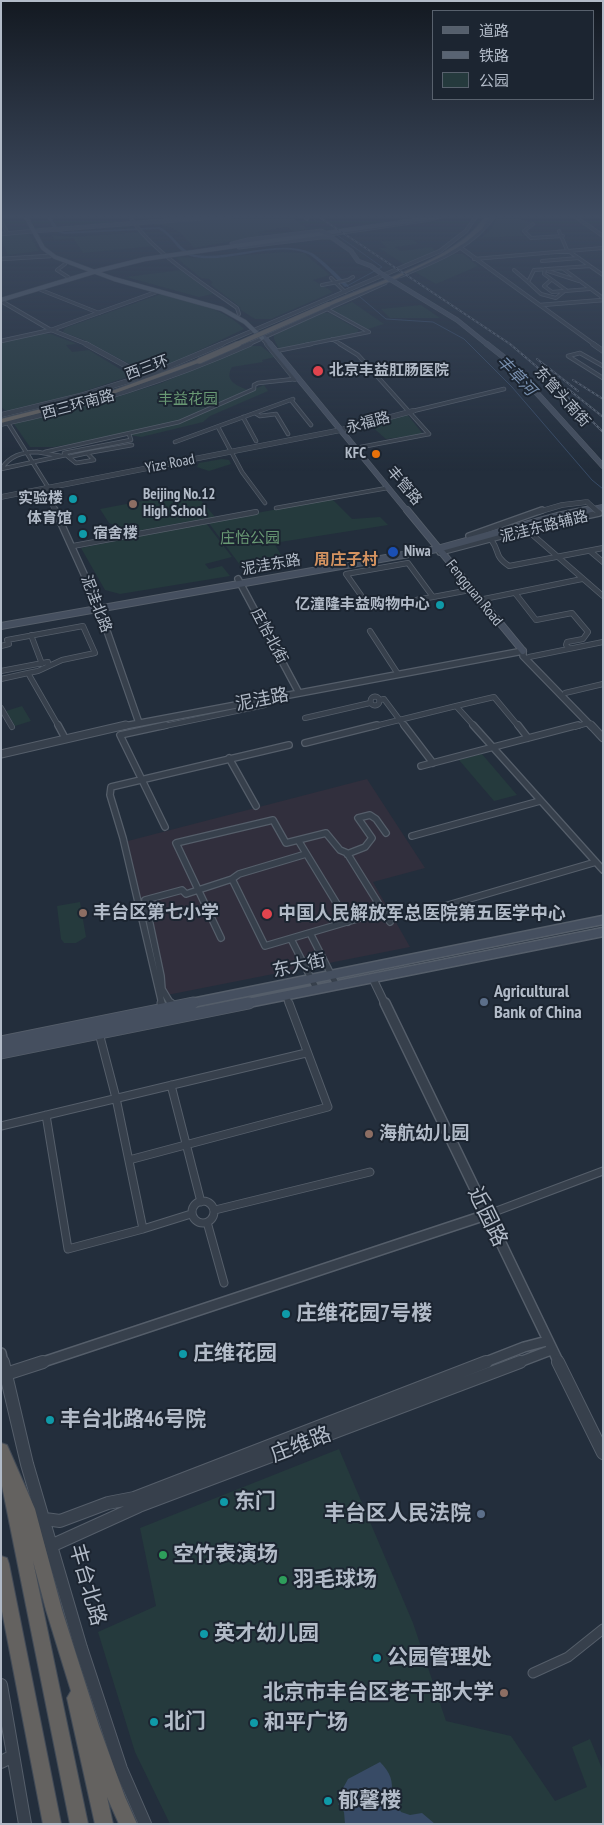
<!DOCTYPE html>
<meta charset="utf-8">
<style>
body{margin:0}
#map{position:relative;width:604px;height:1825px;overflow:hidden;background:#232e3c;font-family:"PT Sans Narrow","Noto Sans SC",sans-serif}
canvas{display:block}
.frame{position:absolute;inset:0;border:2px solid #b2bbc8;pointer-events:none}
.legend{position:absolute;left:432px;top:10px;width:162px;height:90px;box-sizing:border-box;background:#1c2531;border:1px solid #58616d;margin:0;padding:6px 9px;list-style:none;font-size:15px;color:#b2bbc8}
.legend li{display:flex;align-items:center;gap:10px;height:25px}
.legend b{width:25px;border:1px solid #58616d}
</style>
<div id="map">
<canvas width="604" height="1825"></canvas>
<div class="frame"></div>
<ul class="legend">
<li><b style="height:6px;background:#555f6c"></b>道路</li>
<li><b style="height:6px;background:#596473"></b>铁路</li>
<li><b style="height:14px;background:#253a3d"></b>公园</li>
</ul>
</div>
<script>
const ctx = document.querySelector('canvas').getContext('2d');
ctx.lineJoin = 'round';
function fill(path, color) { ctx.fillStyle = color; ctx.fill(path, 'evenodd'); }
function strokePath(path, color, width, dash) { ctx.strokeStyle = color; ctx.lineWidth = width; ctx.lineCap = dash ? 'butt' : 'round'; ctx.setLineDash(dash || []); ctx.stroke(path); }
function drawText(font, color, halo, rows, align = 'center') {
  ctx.font = font + ' "PT Sans Narrow","Noto Sans SC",sans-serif'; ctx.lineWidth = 4; ctx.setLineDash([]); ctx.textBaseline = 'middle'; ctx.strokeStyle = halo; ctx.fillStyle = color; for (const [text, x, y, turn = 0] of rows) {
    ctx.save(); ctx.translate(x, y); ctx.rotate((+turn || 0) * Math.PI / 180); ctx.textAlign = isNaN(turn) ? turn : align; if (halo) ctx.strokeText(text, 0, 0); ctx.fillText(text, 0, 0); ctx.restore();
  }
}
fill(new Path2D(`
 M367 779 425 868 373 882 410 947 162 996 124 842Z`), '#312f3d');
fill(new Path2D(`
 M259 215 290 216 308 229 294 232 287 227 258 232 263 236 194 248C180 231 175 226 153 225L155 223Z
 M497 215C512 215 519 219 533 223L520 231 524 236 481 238 492 228Z
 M139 232 155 246 83 253 73 238 54 240 52 235 73 237Z
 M24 233 29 234 39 251 8 255 1 240V235Z
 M396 240H413L419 244 395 247 401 251 431 247 436 251 405 265 379 248H387L380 241Z
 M283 252 304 253 330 275 313 280 333 292 271 319H255L241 310 240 307 210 284 213 283 209 279 201 278 175 257 211 258Z
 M455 254H463L478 266 436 284 415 272Z
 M181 270 213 294 199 297 126 277Z
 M161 294C190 302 223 307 244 329L166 366 141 370 84 340 63 332 65 328Z
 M352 302 384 324 368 329 331 310Z
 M421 305 440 318H390L381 309Z
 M323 313H329L359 330 356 333 279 349 274 339V335Z
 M40 334H51L77 344 66 345 72 352 89 350 128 374 127 377 76 394 6 411 1 407V342Z
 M251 346H261L275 357 262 360 263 362 232 367C223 382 239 386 250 391L264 385 268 391 210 416 203 422 141 437 123 434 54 447H30L14 424 107 400 159 384Z
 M407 414 423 434 386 439 369 424Z
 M222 459 229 460 231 464 209 471 197 467 199 463Z
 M184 493 186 495 199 498 215 517 125 533 121 528 109 523 100 509Z
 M332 499 352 519 380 517 388 525 274 543 287 565 246 573 208 522Z
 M206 523 232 557 205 564 209 569 222 566 230 576 120 594 105 590 81 548Z
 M22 706 31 721 15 726 6 711Z
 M482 754 517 795 494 801 459 760Z
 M80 902 86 937 76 943H64L61 939 57 906Z
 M339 1449 413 1623 446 1721 511 1736 555 1801 587 1787 572 1747 590 1739 603 1771V1824H170L135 1752 98 1632 156 1606 140 1528Z`), '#253a3d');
fill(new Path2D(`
 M380 1762C390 1772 394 1781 391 1795L401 1812 410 1815 422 1813 435 1824H345L344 1812 338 1804 346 1797 342 1790 348 1779Z`), '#384b66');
strokePath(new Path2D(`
 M308 215 318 222
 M337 235 382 267 347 286 386 319 433 322 464 339 512 387 592 480 603 489`), '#384b66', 1);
fill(new Path2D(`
 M46 215H50L58 229 64 232 160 227C174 234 181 252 196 255 230 260 281 238 312 253 321 258 341 278 349 286L345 287C336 279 318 259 308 254 277 240 228 264 194 257 178 254 173 236 158 229L64 234 55 231Z`), '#384b66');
const minorFar5 = new Path2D(`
 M129 215C149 250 204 284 237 308L239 314
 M302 215 307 219
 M1 221 7 232
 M533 224 524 231 531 238 563 236
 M559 231 567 250 603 275
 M474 259 603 248
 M542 261 579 258
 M65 264 57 270 68 277
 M562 268 603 298
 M514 270 528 282 534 270 590 266
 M548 271 579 281
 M331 278 345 292
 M551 280 544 286 552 292 590 289
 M528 282 541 294 556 298 566 290 544 274 545 269
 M322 285 348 280 353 277
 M41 290 99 313
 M327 309 369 332
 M332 339 342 345
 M305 345 369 332`);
const minorFar4 = new Path2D(`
 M340 344 358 355 429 434
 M276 351 311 344
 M603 366 580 353 568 356 603 378
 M291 400 311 425
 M413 411 504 389
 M255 413 260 416 276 414 288 434
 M243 417 256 441
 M8 423 48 487
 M218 427 242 472 265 503
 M175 442 293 399
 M356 448 429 434
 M37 452 61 456 1 469C10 456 21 452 37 452Z
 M45 452 179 422 254 389V385L258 383 295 379
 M64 453 131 440 129 434
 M61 456 66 455 76 463 94 460 87 453 132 445
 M69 457 87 453
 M276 508 387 488`);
const minorFar3 = new Path2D(`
 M527 530 603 596
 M492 541C500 552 494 556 509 566L603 548
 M73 546 256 512
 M590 551 603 562
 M408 563 433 597 370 608 346 574Z
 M515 593 536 620 572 613 588 632 583 639 567 642 566 645 569 648
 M433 597 470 590
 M479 600 582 579
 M370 631 398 674
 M31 635 42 664
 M1 646 9 644 7 640 83 626 95 653 62 660 38 671 28 673 59 727
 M529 657 603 642
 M1 671 48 662
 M1 679 28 673
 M565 693 603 684
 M370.5 701a4.5 4.5 0 1 1 9 0a4.5 4.5 0 1 1-9 0Z
 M380 700 384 699 405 727
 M456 706 494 697 519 727
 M1 708 12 727
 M305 718 370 703
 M160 727 265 705
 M371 727 456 706 475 727
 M574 727 588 723`);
const minorFar2 = new Path2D(`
 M58 725 65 738
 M404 725 433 763
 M473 725 603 870
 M518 725 528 738
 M305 743 377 725
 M229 758 256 806
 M421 766 578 725
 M165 827 120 735 166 725
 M412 836 540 801
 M298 840 348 922
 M347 854 365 847 372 838 358 818 370 815 376 819 386 833
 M232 879 239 874 306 854
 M445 906 596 862
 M310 933 337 986
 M221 938 176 843 273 820 286 843 326 833 340 850 347 853 390 922
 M291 939 317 990
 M286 996 289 1004
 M162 1004 123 838 110 795 111 787 289 745
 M171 1004 162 989 161 976 145 900 182 890 186 894 232 879 265 946 384 911`);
const minorFar1 = new Path2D(`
 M161 1003 163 1010
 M171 1003 173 1008
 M171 1085 201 1202
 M46 1115 68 1249 143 1229 116 1098 99 1033
 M1 1126 306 1053
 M129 1160 328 1107 289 1003
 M192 1212a11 11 0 1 1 22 0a11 11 0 1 1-22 0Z
 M215 1210 370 1172
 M486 1215 603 1171
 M207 1222 224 1283
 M143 1229 191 1214`);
const minor = new Path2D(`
 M533 1673 568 1657 603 1629`);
const tertiaryFar5 = new Path2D(`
 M573 215 603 236
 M1 234 34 231
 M324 235 433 219
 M461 248 595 345
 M1 259 50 256
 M400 276C436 261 472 248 495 215
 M1 301 49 329 89 345
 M541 305 603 300
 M262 338 268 345
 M1 341 51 330 159 291
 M219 345 440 251 466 231 477 215
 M247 345 385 283`);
const tertiaryFar4 = new Path2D(`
 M86 344 139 373 146 374
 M267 344 295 379
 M593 344 603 351
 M1 415 83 395 151 374 222 344
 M1 424C88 406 169 380 250 344
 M45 488 56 512
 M1 497 341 430 413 411
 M538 512 562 505 587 502`);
const tertiaryFar3 = new Path2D(`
 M55 510 98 605 139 723
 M469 536 542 510
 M440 552 539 526 599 513 597 511
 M238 579 299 693
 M523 651V656L592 727
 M119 727 523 651`);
const tertiaryFar2 = new Path2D(`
 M591 725 603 738
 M1 754 126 725
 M373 979 385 1004`);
const tertiaryFar1 = new Path2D(`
 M385 1003 559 1363
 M1 1353 3 1363
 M40 1363 486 1215
 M483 1363 524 1347 547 1341
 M517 1363 551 1350`);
const tertiary = new Path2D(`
 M3 1362 27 1464 81 1648 121 1769 145 1824
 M558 1362 603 1453
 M6 1374 43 1362
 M45 1519 60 1521 108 1503 134 1498 486 1362
 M53 1545 139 1506 520 1362
 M1 1685 25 1824
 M1 1762 13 1756`);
const secondaryFar4 = new Path2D(`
 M34 231 240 215
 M320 237H331L351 251 358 261 371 266 383 275
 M232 244 248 240 321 231
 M239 247 321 237
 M393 281 457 320 488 345
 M264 337 271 345`);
const secondaryFar3 = new Path2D(`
 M270 344 408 512
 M487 344 506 359 603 466
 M579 512 603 507`);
const secondaryFar2 = new Path2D(`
 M407 510 523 651
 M1 626 437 549 557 516 586 510`);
const secondaryFar1 = new Path2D(`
 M187 1004 603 920
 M243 1004 603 932`);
const secondary = new Path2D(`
 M1 1042 193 1003
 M1 1053 249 1003`);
const primary = new Path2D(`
 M25 215 43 248 55 257 114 279 222 309 245 322 262 338
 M1 300 97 271 145 259 451 215`);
const trunk = new Path2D(`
 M486 215H490L482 229 466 242 445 255 393 280 331 305 327 304C337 298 351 294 362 289 400 274 465 251 486 215Z
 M199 359 201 362 113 394 1 423V419L109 392Z
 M1 1443 7 1445 35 1509 62 1610 99 1726 125 1797 137 1824H119L107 1797 113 1824H95L67 1698 71 1691 46 1610 33 1561 88 1824H70L1 1481Z
 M1 1556 7 1558 9 1564 61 1824H43L1 1606Z`);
strokePath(minorFar5, '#555e6a', 4);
strokePath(minorFar4, '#555e6a', 4.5);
strokePath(minorFar3, '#555e6a', 6);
strokePath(minorFar2, '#555e6a', 8);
strokePath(minorFar1, '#555e6a', 9);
strokePath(minor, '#555e6a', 11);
strokePath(tertiaryFar5, '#555e6a', 4.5);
strokePath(tertiaryFar4, '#555e6a', 5.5);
strokePath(tertiaryFar3, '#555e6a', 8);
strokePath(tertiaryFar2, '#555e6a', 9);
strokePath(tertiaryFar1, '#555e6a', 12);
strokePath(tertiary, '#555e6a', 14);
strokePath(secondaryFar4, '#555e6a', 5);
strokePath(secondaryFar3, '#555e6a', 6);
strokePath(secondaryFar2, '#555e6a', 8);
strokePath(secondaryFar1, '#555e6a', 11);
strokePath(secondary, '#555e6a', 13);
strokePath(primary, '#404955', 5);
strokePath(trunk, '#424b57', 2);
strokePath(minorFar5, '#37404c', 2.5);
strokePath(minorFar4, '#37404c', 3);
strokePath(minorFar3, '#37404c', 4.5);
strokePath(minorFar2, '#37404c', 5.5);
strokePath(minorFar1, '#37404c', 7);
strokePath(minor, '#37404c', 9);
strokePath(tertiaryFar5, '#37404c', 3);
strokePath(tertiaryFar4, '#37404c', 4.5);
strokePath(tertiaryFar3, '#37404c', 5.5);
strokePath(tertiaryFar2, '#37404c', 7);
strokePath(tertiaryFar1, '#37404c', 9);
strokePath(tertiary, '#37404c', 12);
strokePath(secondaryFar4, '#454f5f', 4);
strokePath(secondaryFar3, '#454f5f', 5);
strokePath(secondaryFar2, '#454f5f', 6);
strokePath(secondaryFar1, '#454f5f', 8);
strokePath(secondary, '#454f5f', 11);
strokePath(primary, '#555f6c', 4);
fill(trunk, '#646260');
const rail = new Path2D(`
 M316 215 510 344 537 367 603 432
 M537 359 578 391
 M573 380 603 399
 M568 389 603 417`);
strokePath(rail, '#596473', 2);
strokePath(rail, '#1c2531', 1, [2.5]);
const tertiaryBridge = new Path2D(`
 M587 502 597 511`);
const secondaryBridge = new Path2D(`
 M321 231 330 235
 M383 275 393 281`);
const trunkBridgeFar1 = new Path2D(`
 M235 345 329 304`);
const trunkBridge = new Path2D(`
 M199 361 238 344`);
strokePath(tertiaryBridge, '#555e6a', 5.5, []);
strokePath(secondaryBridge, '#555e6a', 5, []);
strokePath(trunkBridgeFar1, '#424b57', 5.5, []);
strokePath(trunkBridge, '#424b57', 7, []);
strokePath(tertiaryBridge, '#37404c', 4.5);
strokePath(secondaryBridge, '#454f5f', 4);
strokePath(trunkBridgeFar1, '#646260', 4.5);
strokePath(trunkBridge, '#646260', 5.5);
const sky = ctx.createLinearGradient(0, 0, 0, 471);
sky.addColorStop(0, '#131921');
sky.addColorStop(0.46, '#3f4c61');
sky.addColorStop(1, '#3f4c6100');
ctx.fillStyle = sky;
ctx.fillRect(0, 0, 604, 471);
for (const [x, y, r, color] of [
 [318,371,6,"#e0444e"],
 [376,454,5,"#e8710a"],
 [73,499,5,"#0f9aa8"],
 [133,504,5,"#8d6e63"],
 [82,519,5,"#0f9aa8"],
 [83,534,5,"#0f9aa8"],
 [393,552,6,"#1a4fb4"],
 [440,605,5,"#0f9aa8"],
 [83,913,5,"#8d6e63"],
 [267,914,6,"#e0444e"],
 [484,1002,5,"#5c6f8a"],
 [369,1134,5,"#8d6e63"],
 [286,1314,5,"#0f9aa8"],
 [183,1354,5,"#0f9aa8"],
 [50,1420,5,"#0f9aa8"],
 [224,1502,5,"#0f9aa8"],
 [481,1514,5,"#5c6f8a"],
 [163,1555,5,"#2e9e5b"],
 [283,1580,5,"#2e9e5b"],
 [204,1634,5,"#0f9aa8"],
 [377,1658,5,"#0f9aa8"],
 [504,1693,5,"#8d6e63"],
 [154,1722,5,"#0f9aa8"],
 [254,1723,5,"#0f9aa8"],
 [328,1801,5,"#0f9aa8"]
]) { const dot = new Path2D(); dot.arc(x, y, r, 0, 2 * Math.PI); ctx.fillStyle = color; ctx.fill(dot); strokePath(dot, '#1c2531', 2); }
drawText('15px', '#b2bbc8', '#1c2531', [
 ["西三环",147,368,-20],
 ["东管头南街",562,397,48],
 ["西三环南路",78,405,-15],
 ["永福路",368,423,-15],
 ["Yize Road",170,464,-11],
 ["丰管路",404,486,50],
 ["泥洼东路辅路",544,527,-14],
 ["泥洼东路",271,565,-10],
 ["Fengguan Road",474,593,51],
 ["泥洼北路",96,604,69],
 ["庄怡北街",269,636,62]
]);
drawText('bold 15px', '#b2bbc8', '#1c2531', [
 ["北京丰益肛肠医院",329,371],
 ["KFC",366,454,"right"],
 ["Beijing No.12",143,495],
 ["High School",143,512],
 ["实验楼",63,499,"right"],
 ["体育馆",72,519,"right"],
 ["宿舍楼",93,534],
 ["Niwa",404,552],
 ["亿潼隆丰益购物中心",430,605,"right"]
], 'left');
drawText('15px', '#699974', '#1c2531', [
 ["丰益花园",188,400],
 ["庄怡公园",250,539]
]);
drawText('italic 16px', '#7a91b0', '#1c2531', [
 ["丰草河",516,376,46]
]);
drawText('bold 16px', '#d59360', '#1c2531', [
 ["周庄子村",346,560]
]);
drawText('18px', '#b2bbc8', '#1c2531', [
 ["泥洼路",262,700,-11],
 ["东大街",299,966,-12]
]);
drawText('bold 18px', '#b2bbc8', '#1c2531', [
 ["丰台区第七小学",93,913],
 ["中国人民解放军总医院第五医学中心",278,914],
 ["Agricultural",494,992],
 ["Bank of China",494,1013],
 ["海航幼儿园",379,1134]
], 'left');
drawText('21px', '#b2bbc8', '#1c2531', [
 ["近园路",487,1217,64],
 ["庄维路",301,1445,-21],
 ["丰台北路",87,1585,74]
]);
drawText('bold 21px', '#b2bbc8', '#1c2531', [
 ["庄维花园7号楼",296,1314],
 ["庄维花园",193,1354],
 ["丰台北路46号院",60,1420],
 ["东门",234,1502],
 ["丰台区人民法院",471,1514,"right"],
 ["空竹表演场",173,1555],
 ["羽毛球场",293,1580],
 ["英才幼儿园",214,1634],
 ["公园管理处",387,1658],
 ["北京市丰台区老干部大学",494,1693,"right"],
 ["北门",164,1722],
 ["和平广场",264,1723],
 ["郁馨楼",338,1801]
], 'left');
</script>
